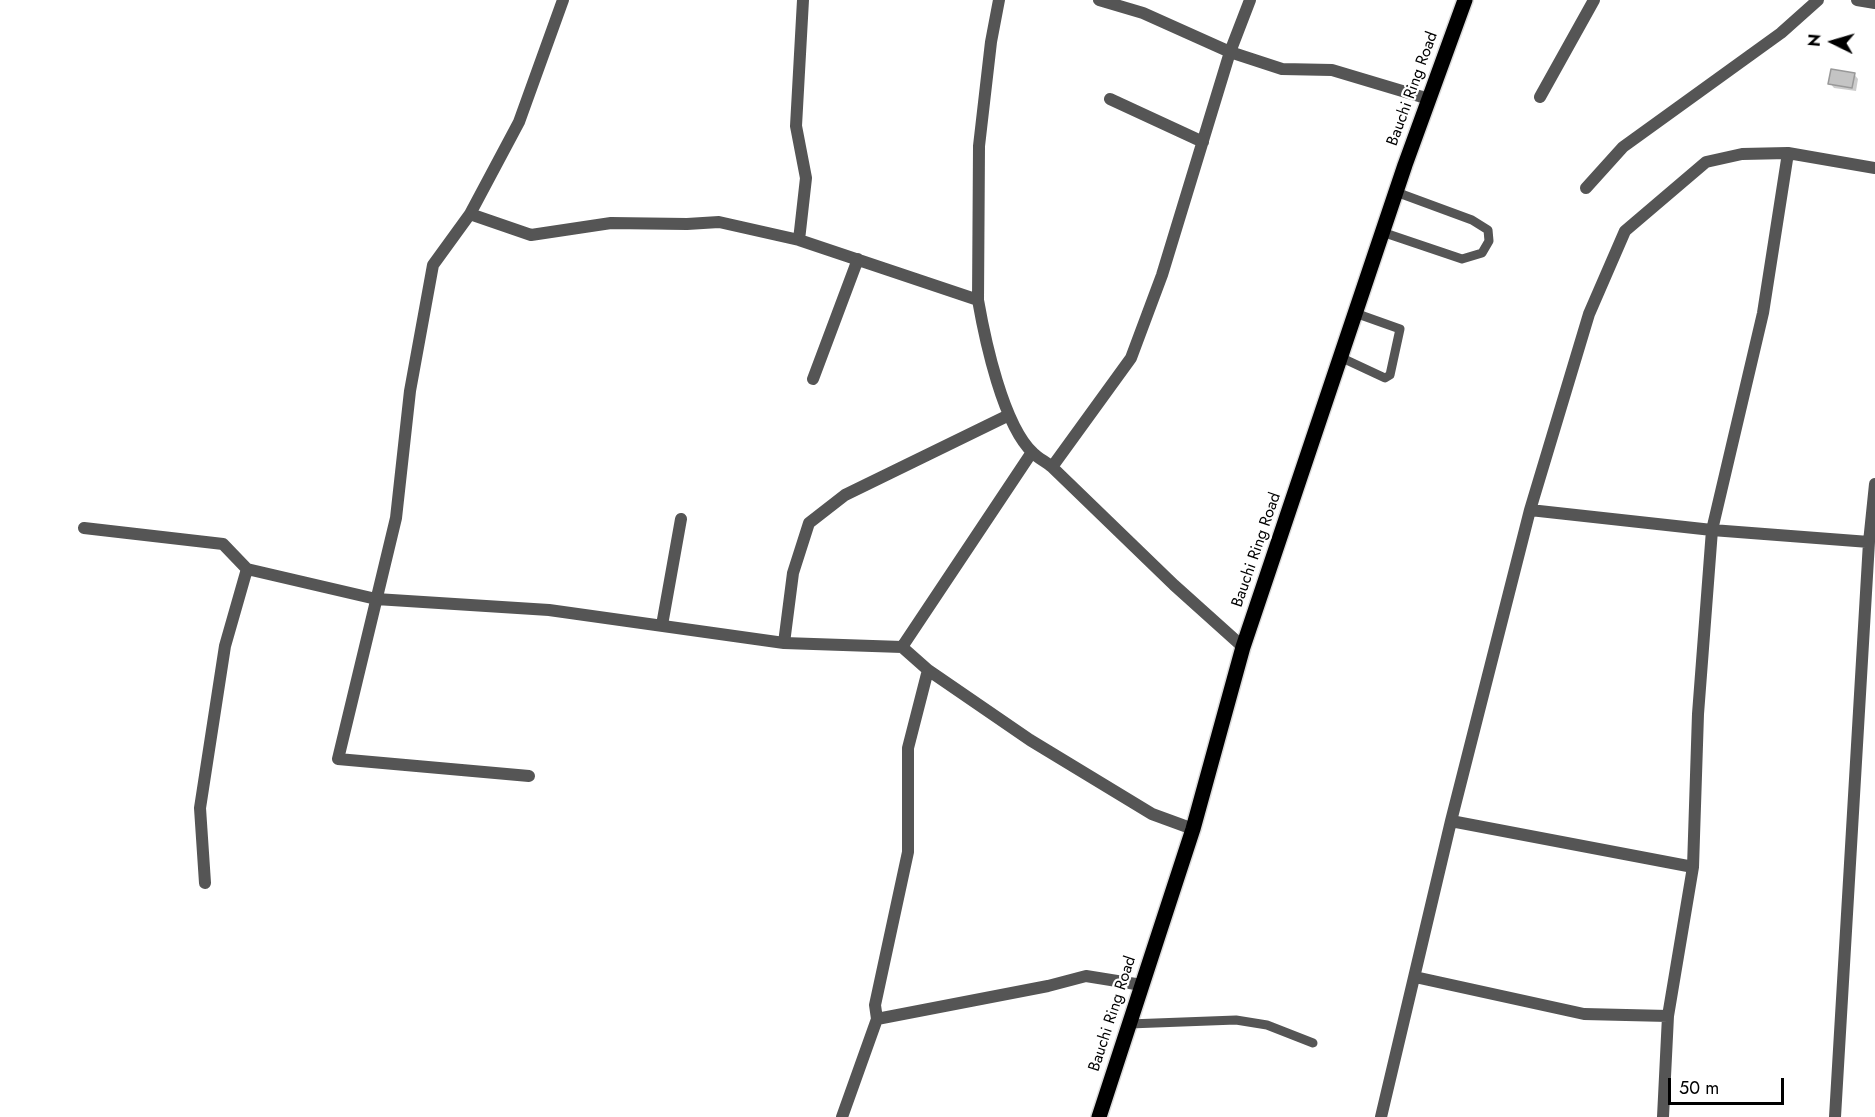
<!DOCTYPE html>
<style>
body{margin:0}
#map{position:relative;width:1875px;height:1117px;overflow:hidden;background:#fff;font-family:Jost,sans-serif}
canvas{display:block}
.north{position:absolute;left:1803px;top:12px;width:60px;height:60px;-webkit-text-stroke:4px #fff;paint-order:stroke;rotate:275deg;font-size:16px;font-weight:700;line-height:24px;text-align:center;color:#000}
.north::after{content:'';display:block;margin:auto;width:21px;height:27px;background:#000;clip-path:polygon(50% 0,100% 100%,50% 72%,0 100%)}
.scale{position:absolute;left:1668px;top:1078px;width:116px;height:27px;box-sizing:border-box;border:3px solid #000;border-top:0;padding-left:8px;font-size:18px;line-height:21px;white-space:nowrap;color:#000;-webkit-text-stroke:4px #fff;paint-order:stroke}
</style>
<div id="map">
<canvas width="1875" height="1117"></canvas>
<div class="north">N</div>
<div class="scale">50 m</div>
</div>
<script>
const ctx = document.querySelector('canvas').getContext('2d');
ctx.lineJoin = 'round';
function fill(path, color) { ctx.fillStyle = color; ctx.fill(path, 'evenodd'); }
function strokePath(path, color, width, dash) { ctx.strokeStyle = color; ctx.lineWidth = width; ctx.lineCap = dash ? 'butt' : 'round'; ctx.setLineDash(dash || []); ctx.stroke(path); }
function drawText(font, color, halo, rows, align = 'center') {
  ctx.font = font + ' Jost,sans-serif'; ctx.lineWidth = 4.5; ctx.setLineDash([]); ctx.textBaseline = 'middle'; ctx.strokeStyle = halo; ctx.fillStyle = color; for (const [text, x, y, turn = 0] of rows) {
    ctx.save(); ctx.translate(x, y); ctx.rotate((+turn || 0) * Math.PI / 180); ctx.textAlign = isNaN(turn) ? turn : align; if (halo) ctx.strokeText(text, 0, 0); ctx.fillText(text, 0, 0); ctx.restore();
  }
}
fill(new Path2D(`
 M1854 74 1858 79 1856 91 1834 88 1830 83Z`), '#0003');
const building = new Path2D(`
 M1831 69 1855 73 1852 88 1828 84Z`);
fill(building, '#c4c4c4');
strokePath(building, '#999', 1.5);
const primary = new Path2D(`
 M1099 1117 1193 829 1243 647 1405 165 1465 0`);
strokePath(primary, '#dbdbdb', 18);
strokePath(new Path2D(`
 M1382 232 1462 259 1482 253 1489 241 1488 230 1472 220 1396 192
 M1340 357 1385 378 1390 375 1400 329 1355 313
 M1129 1024 1236 1020 1267 1025 1313 1043`), '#555', 9);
strokePath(new Path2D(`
 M1099 0 1143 13 1230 52 1282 69 1332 70 1429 99
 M1857 0 1875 3
 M1540 97 1594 0
 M1110 99 1203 142
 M1586 188 1623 147 1781 33 1818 0
 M470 214 531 235 611 223 687 224 719 222 799 240 978 300C985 340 1003 425 1033 453 1038 458 1046 462 1052 467L1174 585 1243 647
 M799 240 806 178 796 126 803 0
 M978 300 979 146 991 42 999 0
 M813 379 858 259
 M1052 467 1131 358 1162 275 1230 52 1250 0
 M1530 510 1712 530 1869 542
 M84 528 223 544 247 569 376 599 549 610 784 643 902 647 928 670 1030 740 1152 814 1193 829
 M662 625 681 519
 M784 643 793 573 809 523 845 495 1009 415
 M902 647 1032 452
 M529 776 338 759 396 518 410 391 433 265 470 214 519 122 563 0
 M1451 821 1693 867
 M205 883 200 808 225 646 247 569
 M1415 977 1584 1014 1668 1016
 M877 1019 875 1005 908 852V748L928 670
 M842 1117 877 1019 1048 986 1086 976 1142 985
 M1381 1117 1451 821 1530 510 1589 314 1625 231 1706 162 1742 154 1788 153 1875 168
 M1663 1117 1668 1016 1693 867 1698 714 1712 530 1763 313 1788 153
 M1835 1117 1869 542 1875 484`), '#555', 12);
strokePath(primary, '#000', 15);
drawText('16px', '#000', '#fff', [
 ["Bauchi Ring Road",1413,89,-70],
 ["Bauchi Ring Road",1257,550,-71],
 ["Bauchi Ring Road",1113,1014,-72]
]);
</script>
